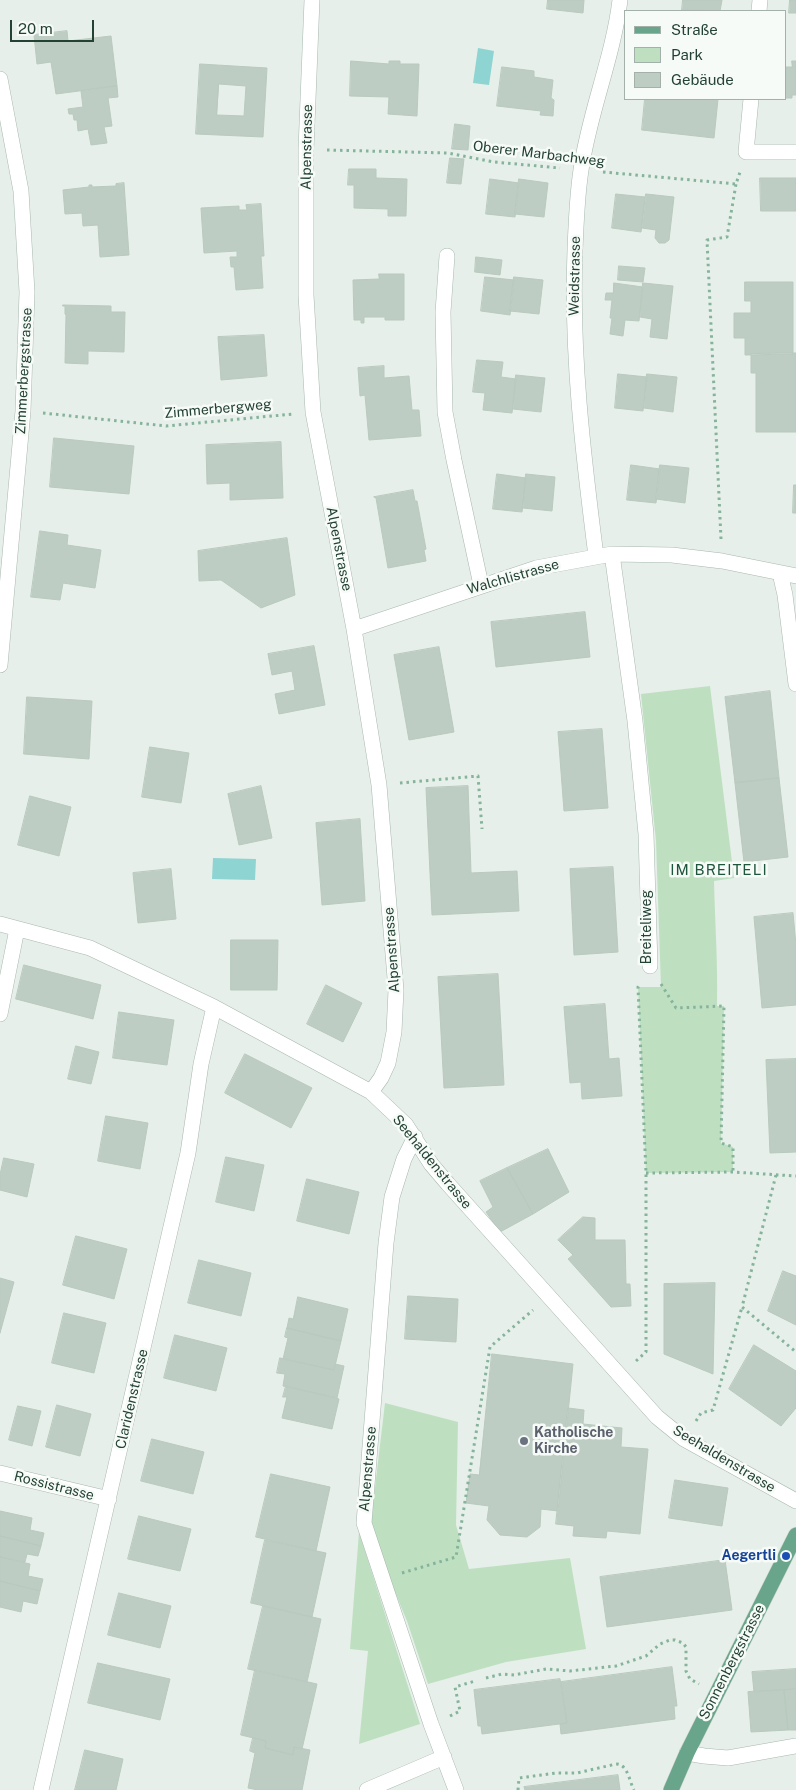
<!DOCTYPE html>
<meta charset="utf-8">
<style>
body{margin:0}
#map{position:relative;width:796px;height:1790px;overflow:hidden;background:#e6efe9;font-family:"Public Sans",sans-serif}
canvas{display:block}
.legend{position:absolute;left:624px;top:10px;width:162px;height:90px;box-sizing:border-box;background:#f7fbf8;border:1px solid #a3b1aa;margin:0;padding:6px 9px;list-style:none;font-size:15px;color:#244234}
.legend li{display:flex;align-items:center;gap:10px;height:25px}
.legend b{width:25px;border:1px solid #a3b1aa}
.scale{position:absolute;left:10px;top:20px;width:84px;height:22px;box-sizing:border-box;border:2px solid #244234;border-top:0;padding-left:6px;font-size:15px;line-height:18px;white-space:nowrap;color:#244234;-webkit-text-stroke:4px #f7fbf8;paint-order:stroke}
</style>
<div id="map">
<canvas width="796" height="1790"></canvas>
<ul class="legend">
<li><b style="height:6px;background:#69a58a"></b>Straße</li>
<li><b style="height:14px;background:#bee0c1"></b>Park</li>
<li><b style="height:14px;background:#becdc4"></b>Gebäude</li>
</ul>
<div class="scale">20 m</div>
</div>
<script>
const ctx = document.querySelector('canvas').getContext('2d');
ctx.lineJoin = 'round';
function fill(path, color) { ctx.fillStyle = color; ctx.fill(path, 'evenodd'); }
function strokePath(path, color, width, dash) { ctx.strokeStyle = color; ctx.lineWidth = width; ctx.lineCap = dash ? 'butt' : 'round'; ctx.setLineDash(dash || []); ctx.stroke(path); }
function drawText(font, color, halo, rows, align = 'center') {
  ctx.font = font + ' "Public Sans",sans-serif'; ctx.lineWidth = 5; ctx.setLineDash([]); ctx.textBaseline = 'middle'; ctx.strokeStyle = halo; ctx.fillStyle = color; for (const [text, x, y, turn = 0] of rows) {
    ctx.save(); ctx.translate(x, y); ctx.rotate((+turn || 0) * Math.PI / 180); ctx.textAlign = isNaN(turn) ? turn : align; if (halo) ctx.strokeText(text, 0, 0); ctx.fillText(text, 0, 0); ctx.restore();
  }
}
fill(new Path2D(`
 M710 686 734 878 714 881C715 923 718 964 717 1006H724L721 1143 733 1147V1172L646 1173 638 987H661L656 841 641 694Z
 M385 1403 458 1422 456 1525 469 1569 570 1558 586 1649 506 1662 428 1684 407 1621 387 1573 371 1521Z
 M359 1532 420 1724 359 1744 368 1651 350 1649Z`), '#bee0c1');
fill(new Path2D(`
 M478 48 494 51 489 85 473 83Z
 M213 858 256 859 255 880 212 879Z`), '#8dd4d2');
const building = new Path2D(`
 M548 0H584L583 13 547 9Z
 M683 0H722L720 11 682 10Z
 M790 0H796V13H789Z
 M67 31 68 41 111 36 117 86 56 94 51 62 37 64 34 35Z
 M351 61 389 64V61H400V64H419L417 116 388 114 389 97 350 96Z
 M792 61H796V95H792V98H785L786 67H792Z
 M200 64 267 68 263 137 196 134ZM219 84 246 86 244 116 217 115Z
 M502 67 534 71V77L553 80 551 98 554 100 553 116 540 115 541 111 497 106Z
 M117 86 118 97 108 98 112 126 104 127 107 143 91 145 88 129 78 131 77 120H74L73 114H69L68 109 83 107 81 91Z
 M645 99H718L714 138 642 130Z
 M455 124 470 126 468 150 452 149Z
 M450 158 464 159 461 184 447 183Z
 M349 169H376V178L407 179 406 216H388V209L354 208V185H348Z
 M760 178H796V211H761Z
 M490 179 519 183 515 217 486 214Z
 M519 179 548 183 544 217 515 214Z
 M124 183 129 255 100 257 98 225 83 226 82 213 65 214 63 190 89 187V185H92V187L116 186V184Z
 M616 194 645 197 641 232 612 228Z
 M646 194 674 197 669 240 665 243H659L655 238 656 230 642 228Z
 M261 204 264 256H261L263 288 236 290 234 267H231L230 257H237V251L204 253 201 208 239 206V210H247L246 205Z
 M476 257 502 260 500 275 475 272Z
 M619 266 645 268 643 282 618 280Z
 M379 274H404V320H385V317H364V323H361V320H354L353 280 379 279Z
 M485 277 514 280 510 315 481 311Z
 M514 277 543 280 539 314 510 311Z
 M745 282H793V354L745 355V338H734V313H751V301H745Z
 M614 283 643 287 639 321 625 320 623 336 610 334 612 318H610L612 300H605L606 293H613Z
 M643 283 673 286 667 339 650 337 652 319 640 317Z
 M63 305 111 306V312H125L124 352 88 351V364L65 363 66 315 65 314V306H63Z
 M264 335 267 376 221 380 218 337Z
 M793 353H796V432H756V373H751V354Z
 M477 360 503 362 501 377 516 379 512 413 483 410 485 393 473 392Z
 M384 366V378L409 376 412 410H419L421 436 369 440 365 395 360 396 358 368Z
 M618 374 647 377 643 411 615 408Z
 M647 374 677 377 673 412 644 408Z
 M516 375 545 378 541 412 513 409Z
 M54 438 134 446 129 494 50 487Z
 M281 442 283 498 230 500V483L207 484 206 445Z
 M631 465 660 469 656 503 627 500Z
 M660 465 689 468 685 503 656 499Z
 M497 474 526 478 522 512 493 509Z
 M526 474 555 477 552 511 523 508Z
 M794 485H796V513H793Z
 M413 490 415 501H417L426 549 424 550 426 561 388 568 376 498 374 497Z
 M40 531 68 535 67 545 101 550 95 588 63 583 60 600 31 597Z
 M287 538 295 595 261 608 221 580 199 581 198 551Z
 M585 612 590 657 496 667 491 622Z
 M314 646 325 705 279 714 275 694 295 690 292 671 272 675 268 654Z
 M439 647 454 732 409 740 394 655Z
 M770 691 779 778 735 783 725 697Z
 M27 697 92 701 89 759 24 754Z
 M602 729 608 808 564 811 558 732Z
 M150 747 189 753 181 803 142 797Z
 M779 778 788 857 744 862 735 783Z
 M261 786 272 838 239 845 228 794Z
 M468 786 471 873 517 871 519 911 432 915 426 788Z
 M30 796 71 807 59 856 18 845Z
 M360 819 365 901 322 905 316 823Z
 M613 867 618 952 574 955 570 869Z
 M171 869 176 919 138 923 133 873Z
 M793 913 796 945V1005L762 1008 754 917Z
 M231 940H278L277 990H231Z
 M24 965 101 985 93 1019 16 999Z
 M498 974 504 1085 444 1088 438 977Z
 M326 985 362 1003 343 1042 307 1024Z
 M605 1004 609 1059 619 1058 622 1096 582 1099 581 1082 570 1083 564 1007Z
 M119 1012 174 1020 167 1065 113 1058Z
 M76 1046 99 1052 91 1084 68 1079Z
 M245 1054 312 1088 291 1128 225 1093Z
 M796 1059V1152L770 1153 766 1060Z
 M106 1116 148 1123 140 1169 98 1161Z
 M548 1149 569 1192 533 1214 507 1168Z
 M226 1157 264 1165 254 1211 216 1202Z
 M4 1158 34 1164 27 1197 0 1190V1175Z
 M507 1168 533 1214 500 1232 486 1212 493 1207 480 1181Z
 M307 1179 359 1192 349 1234 297 1221Z
 M583 1217 595 1218V1240H625L626 1284H630L631 1306 611 1307 568 1259 573 1255 558 1240Z
 M76 1236 127 1249 114 1299 63 1285Z
 M199 1260 251 1273 241 1316 188 1303Z
 M783 1271 796 1276V1325L768 1311Z
 M0 1278 14 1282 0 1333Z
 M715 1283 713 1374 664 1354V1284Z
 M408 1296 458 1299 456 1342 405 1339Z
 M298 1297 348 1309 341 1341 287 1328 289 1318 293 1319Z
 M64 1313 106 1323 94 1373 52 1363Z
 M287 1328 341 1341 334 1370 283 1359 288 1338 285 1337Z
 M175 1335 227 1348 216 1391 164 1378Z
 M754 1345 796 1371V1408L781 1426 729 1389Z
 M492 1354 573 1364 558 1511 541 1509 540 1527 527 1537 500 1535 487 1520 489 1506 466 1503 470 1474 479 1475Z
 M280 1358 334 1370 335 1364 344 1366 337 1398 283 1386 285 1374 277 1373Z
 M286 1386 339 1399 332 1429 282 1418 287 1397H283Z
 M57 1405 91 1414 80 1456 46 1447Z
 M18 1406 41 1411 32 1446 9 1440Z
 M568 1408 584 1410 583 1424 622 1428 621 1447 648 1449 640 1534 607 1531 606 1538 573 1536 574 1526 556 1524Z
 M152 1439 204 1452 193 1494 141 1481Z
 M271 1474 330 1487 316 1551 256 1537Z
 M675 1480 728 1488 722 1526 669 1518Z
 M0 1511 32 1518 30 1530 44 1533 41 1546 0 1536Z
 M139 1516 191 1529 180 1571 128 1559Z
 M0 1536 41 1546 38 1556 27 1554 25 1562 0 1557Z
 M265 1540 326 1553 312 1617 251 1603Z
 M0 1557 30 1564 28 1576 43 1579 40 1591 0 1581Z
 M725 1560 732 1610 607 1627 600 1577Z
 M0 1581 40 1591 37 1604 23 1601 21 1612 0 1607Z
 M119 1593 171 1606 160 1648 108 1635Z
 M263 1606 321 1619 307 1682 248 1669Z
 M98 1663 170 1679 160 1720 88 1703Z
 M672 1667 677 1706H674L675 1719 561 1734 560 1724 567 1723 561 1682Z
 M796 1669V1689L754 1692 752 1672Z
 M255 1670 317 1684 302 1749 294 1747 293 1755 265 1748 266 1741 241 1735Z
 M560 1679 567 1723 482 1734 481 1726H478L474 1690Z
 M796 1689V1730H788L784 1690Z
 M784 1690 788 1730 751 1732 748 1692Z
 M253 1738 266 1741 265 1748 293 1755 294 1747 310 1750 302 1790H258L248 1788 255 1753 250 1751Z
 M85 1750 123 1759 116 1790H75Z
 M618 1775 620 1790H525L524 1787Z`);
fill(building, '#becdc4');
strokePath(building, '#b8c9be', 1);
const minor = new Path2D(`
 M312 0 306 149V295L313 412 354 629 379 785 396 990 394 1032 388 1063 381 1078 371 1092
 M759 11 760 0
 M0 79 21 191 27 292 23 411 0 665
 M751 99 746 152H796
 M447 256 443 312 445 412 454 460 481 585
 M612 554 635 721 646 834 650 966
 M596 556C583 454 571 353 575 250 576 223 577 196 581 170 589 113 613 58 620 0
 M780 573 785 595 796 684
 M354 629 536 568 612 554 672 555 722 561 796 576
 M0 924 90 948 214 1007 371 1092 406 1125 431 1164 448 1184 657 1417 684 1439 796 1501
 M0 1014 17 929
 M415 1137 404 1159 392 1197 386 1243 364 1523 431 1724 456 1790
 M0 1473 109 1499
 M687 1753 704 1756 728 1758 796 1746
 M41 1790 188 1153 201 1064 214 1007
 M367 1790 444 1757`);
const major = new Path2D(`
 M671 1790 687 1753 796 1535`);
strokePath(minor, '#a8b8af', 16);
strokePath(major, '#c2cac6', 16);
strokePath(new Path2D(`
 M327 150 448 153 494 162 560 168
 M603 172 736 184 740 172
 M43 413 166 426 293 414
 M721 539 707 240 727 237 736 184
 M400 783 478 776 482 829
 M661 984 676 1008 724 1006 721 1143 733 1147V1172
 M646 1173 733 1172 796 1176
 M776 1175 742 1307 796 1352
 M636 1361 646 1352V1173L638 987 639 985
 M696 1421 701 1413 713 1410 742 1307
 M402 1573 456 1557 490 1347 533 1310
 M486 1678 502 1674 514 1675 546 1669 570 1671 616 1666 646 1656 660 1644 670 1640H675L683 1643 686 1647V1671L690 1679 699 1684
 M450 1716 460 1711 455 1687 475 1681
 M518 1790 519 1778 556 1773H577L616 1764C628 1764 629 1781 634 1790`), '#85b39c', 3, [2.5, 4]);
strokePath(minor, '#fff', 15);
strokePath(major, '#69a58a', 15);
for (const [x, y, r, color] of [
 [524,1441,5,"#6b7280"],
 [786,1556,5,"#1a4fb4"]
]) { const dot = new Path2D(); dot.arc(x, y, r, 0, 2 * Math.PI); ctx.fillStyle = color; ctx.fill(dot); strokePath(dot, '#f7fbf8', 2); }
drawText('14px', '#244234', '#f7fbf8', [
 ["Alpenstrasse",307,147,-89],
 ["Oberer Marbachweg",539,154,7],
 ["Weidstrasse",575,276,-89],
 ["Zimmerbergstrasse",24,371,-87],
 ["Zimmerbergweg",218,409,-5],
 ["Alpenstrasse",339,549,79],
 ["Walchlistrasse",513,577,-16],
 ["Breiteliweg",647,927,-90],
 ["Alpenstrasse",392,950,-94],
 ["Seehaldenstrasse",432,1162,51],
 ["Claridenstrasse",132,1399,-77],
 ["Seehaldenstrasse",724,1459,31],
 ["Alpenstrasse",368,1469,-85],
 ["Rossistrasse",54,1486,14],
 ["Sonnenbergstrasse",732,1662,-63]
]);
drawText('bold 14px', '#5b616d', '#f7fbf8', [
 ["Katholische",534,1433],
 ["Kirche",534,1449]
], 'left');
drawText('bold 14px', '#164399', '#f7fbf8', [
 ["Aegertli",776,1556]
], 'right');
ctx.letterSpacing = '1px';
drawText('15px', '#1e553d', '#f7fbf8', [
 ["IM BREITELI",719,870]
]);
ctx.letterSpacing = '0px';
</script>
